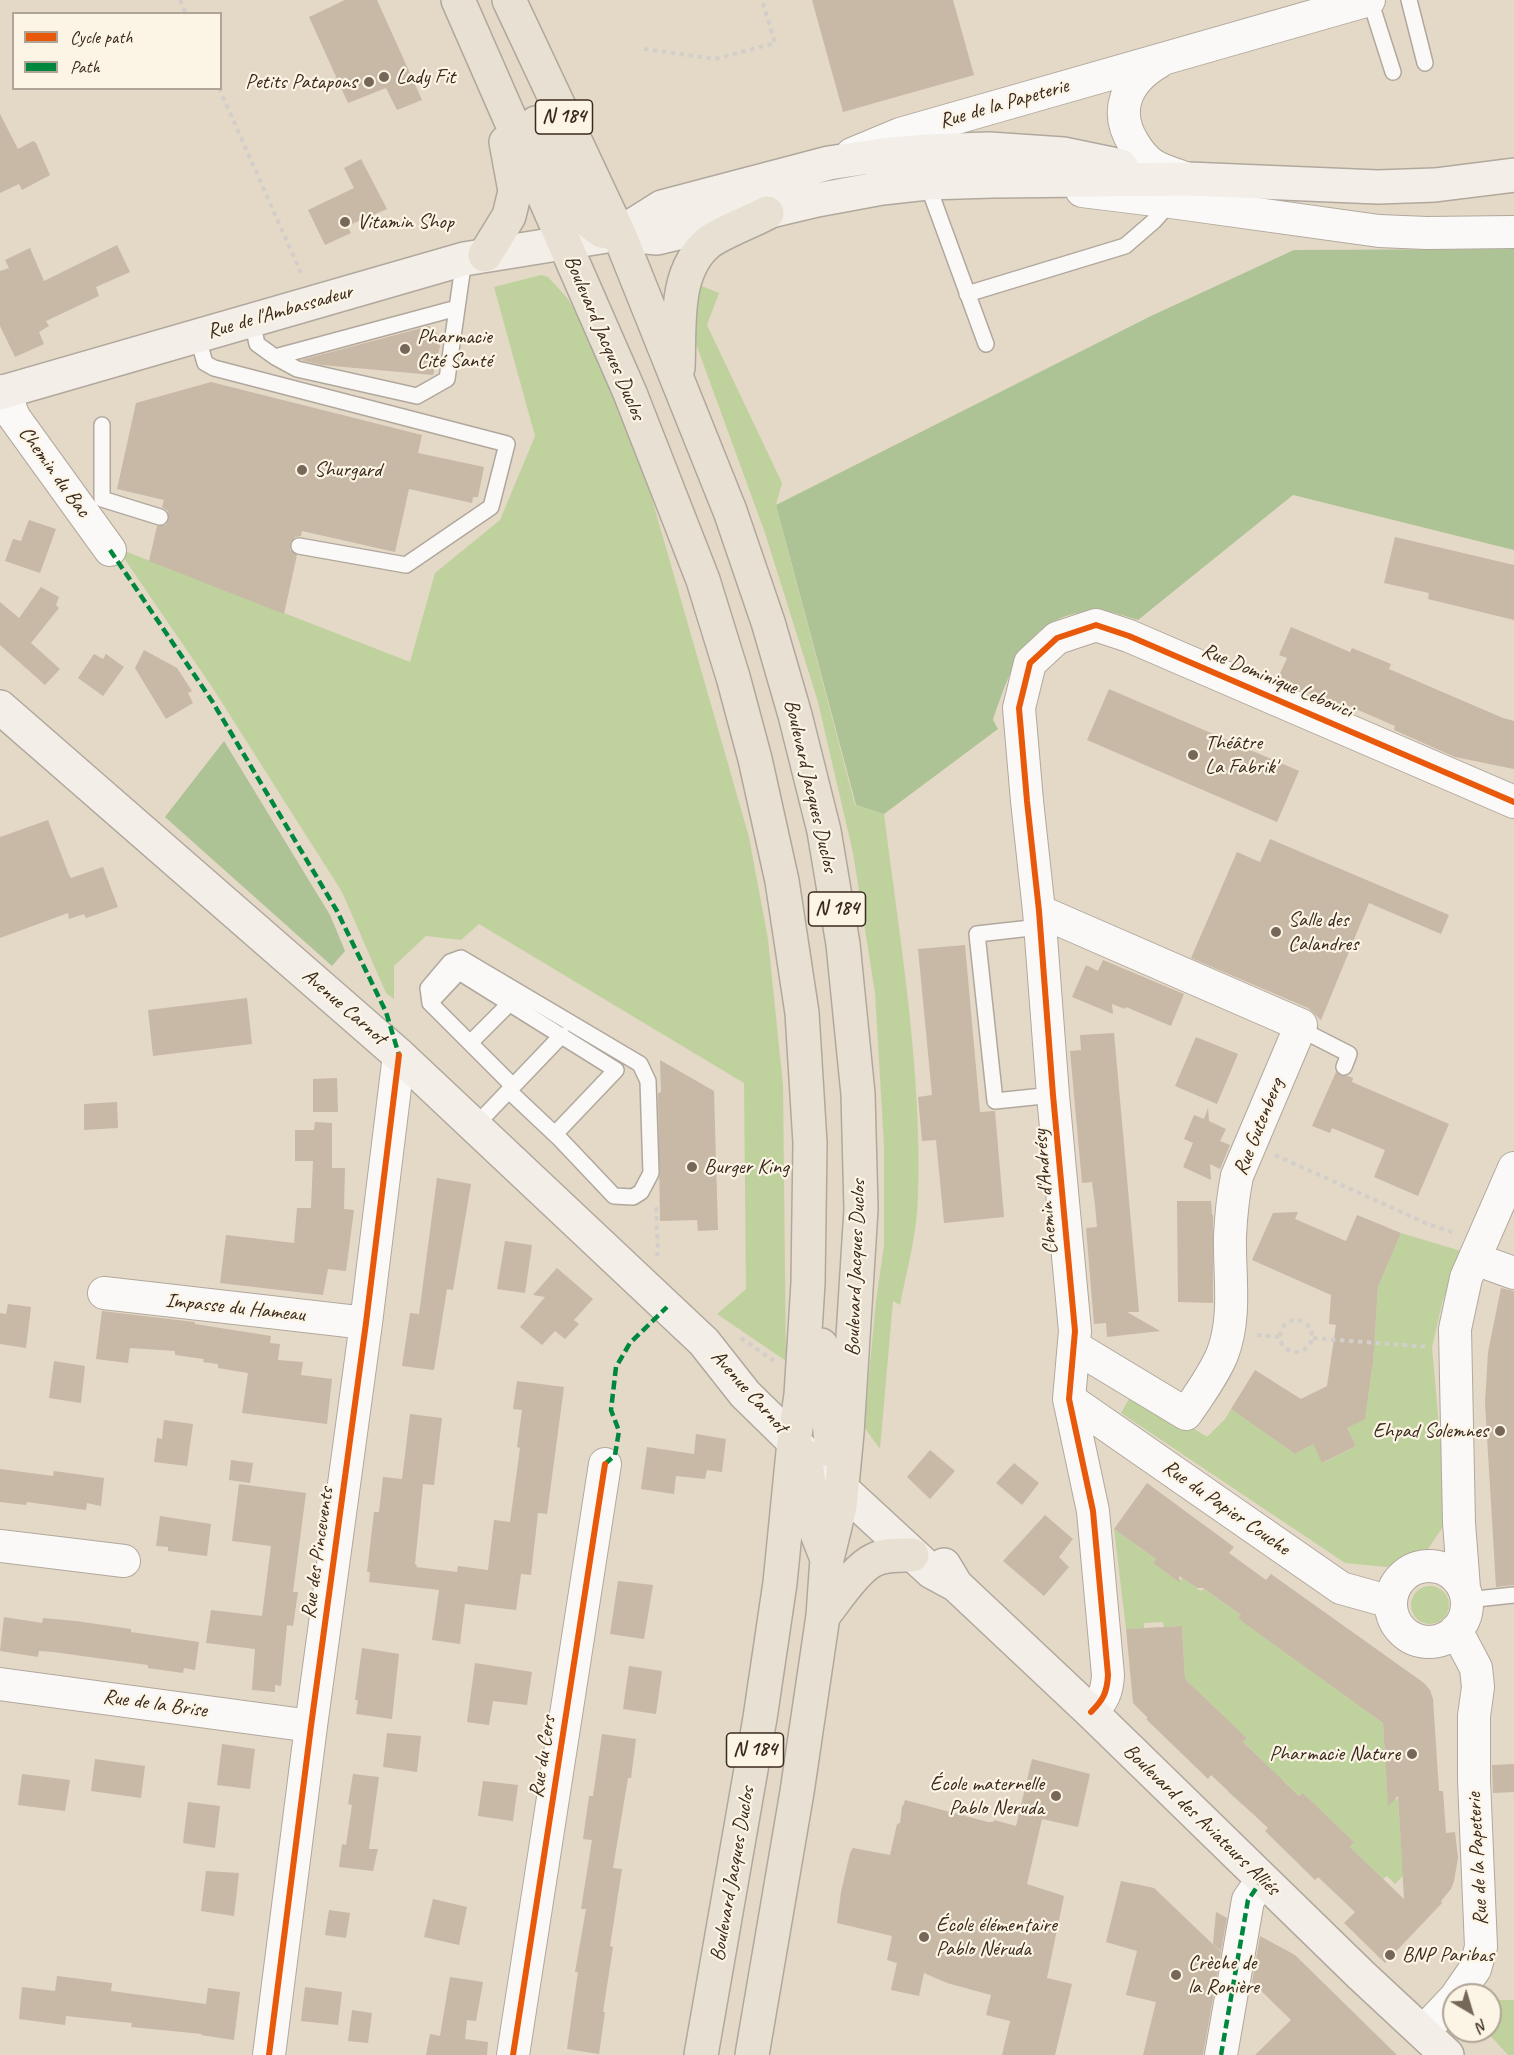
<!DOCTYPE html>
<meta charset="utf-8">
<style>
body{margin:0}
#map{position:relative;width:1514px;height:2055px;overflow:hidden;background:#e4d8c7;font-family:Caveat,sans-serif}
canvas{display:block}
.legend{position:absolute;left:12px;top:12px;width:210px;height:78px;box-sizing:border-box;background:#fcf5e5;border:2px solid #afa495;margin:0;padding:8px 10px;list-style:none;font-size:18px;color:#3b2a1e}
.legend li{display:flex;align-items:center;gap:12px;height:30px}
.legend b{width:30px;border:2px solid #afa495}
.north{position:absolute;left:1442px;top:1983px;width:60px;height:60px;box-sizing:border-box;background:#fcf5e5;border:2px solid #afa495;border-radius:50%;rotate:142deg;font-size:16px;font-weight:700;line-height:24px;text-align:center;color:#3b2a1e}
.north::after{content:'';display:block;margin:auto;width:21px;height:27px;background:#766759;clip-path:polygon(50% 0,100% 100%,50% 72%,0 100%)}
</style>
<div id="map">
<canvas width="1514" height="2055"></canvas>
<ul class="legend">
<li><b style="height:8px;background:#e8590c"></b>Cycle path</li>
<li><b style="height:8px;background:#00873e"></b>Path</li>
</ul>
<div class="north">N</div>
</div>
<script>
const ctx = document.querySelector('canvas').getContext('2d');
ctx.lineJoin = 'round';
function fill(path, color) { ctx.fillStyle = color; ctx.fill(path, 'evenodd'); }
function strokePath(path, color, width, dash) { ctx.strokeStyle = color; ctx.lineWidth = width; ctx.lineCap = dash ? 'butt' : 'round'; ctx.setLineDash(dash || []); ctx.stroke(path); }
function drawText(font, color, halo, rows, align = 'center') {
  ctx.font = font + ' Caveat,sans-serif'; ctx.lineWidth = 4.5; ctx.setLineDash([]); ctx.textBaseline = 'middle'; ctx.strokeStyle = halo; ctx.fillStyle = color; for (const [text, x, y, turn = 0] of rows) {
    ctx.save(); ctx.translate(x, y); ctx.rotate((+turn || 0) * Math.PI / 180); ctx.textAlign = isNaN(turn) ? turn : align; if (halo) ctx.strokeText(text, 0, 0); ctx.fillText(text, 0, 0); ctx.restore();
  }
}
fill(new Path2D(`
 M541 275 548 277 559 289 568 299 582 323 642 464 749 837 768 939 783 1085 786 1361 717 1314 746 1289 744 1083 479 924 461 940 426 936 394 966V999L386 993 342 892 212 687 117 548 410 662 435 573 500 520 535 436 494 287Z
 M694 283 719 293 707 325 782 483 776 505 855 805 884 814C900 941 922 1069 918 1197 917 1234 907 1269 900 1305L893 1301 880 1449 864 1427 876 1301 884 1245V1146L875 993 853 853 818 702 765 533 692 333Z
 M1401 1233 1461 1251 1443 1300 1432 1347 1446 1503 1442 1528 1426 1552 1387 1567 1345 1563 1121 1413 1134 1390 1207 1437 1225 1419 1231 1409 1295 1454 1313 1444 1323 1463 1356 1446 1347 1428 1365 1418 1373 1363 1378 1287Z
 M1114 1529 1156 1559 1153 1563 1179 1582 1182 1578 1201 1591 1204 1589 1241 1615 1239 1619 1383 1723 1388 1800 1398 1799 1403 1876 1395 1884 1387 1876 1383 1879 1350 1847 1354 1842 1303 1793 1299 1796 1283 1780 1251 1812 1228 1792 1260 1758 1243 1742 1247 1738 1185 1679 1182 1626 1164 1627 1163 1622 1144 1623V1628L1126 1629Z
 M1411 1605a19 19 0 1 1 38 0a19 19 0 1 1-38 0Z
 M1491 2000H1514V2055H1508L1486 2031H1490Z`), '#bfd29e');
fill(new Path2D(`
 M1514 249V550L1293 495 1138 620C1127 617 1113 611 1101 611 1030 610 1012 664 993 720L998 729 884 814 856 805 776 505 1151 316 1294 250Z
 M224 741 330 915 345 951 332 966 165 817Z`), '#adc395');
fill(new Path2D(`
 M345 0H377L422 100 397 110 386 88 348 103 309 17Z
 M812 0H953L974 75 843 112Z
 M0 114 18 149 33 141 36 143 50 175 22 190 19 184 0 193Z
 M361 159 387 209 347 226 351 233 325 245 308 210 354 188 344 168Z
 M117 245 130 272 96 287 99 296 46 321 49 326 39 332 44 344 15 357 0 326V271L9 268 5 260 30 248 44 281Z
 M429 326 442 338 433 375 322 365 301 360Z
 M211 382 422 435 418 453 484 467 478 497H473L472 503 409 489 395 552 302 531 301 536 295 537 290 544V550L297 555 284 614 149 561 157 526 166 525 169 519 168 511 162 507 164 500 117 489 136 403Z
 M29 520 56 529 40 573 5 561 13 539 21 541Z
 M1395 537 1514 565V620L1428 599 1429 593 1384 583Z
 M41 587 59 597 56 605 59 608 31 643 60 669 45 685 0 645V602L19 618Z
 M1291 627 1350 652 1352 648 1391 664 1389 669 1503 718 1514 721V769L1455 757 1394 730 1395 726 1342 703 1340 707 1277 680 1287 658 1279 655Z
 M144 650 177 668 192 691 188 693 193 703 166 719 135 668Z
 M94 654 103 659 106 654 124 667 103 696 78 678Z
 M1109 689 1299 771 1277 822 1087 740Z
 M48 820 69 875 71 878 103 867 118 907 86 918 84 914 69 919 68 913 0 938V837Z
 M1270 839 1449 915 1441 934 1369 903 1321 1020 1308 1008 1191 958 1237 852 1260 862Z
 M965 945 980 1112 995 1111 1004 1217 944 1223 936 1140 922 1141 918 1097 932 1095 918 949Z
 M1103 960 1184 994 1171 1026 1126 1007 1125 1009 1112 1004 1113 1014 1072 997 1086 965 1098 971Z
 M247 998 252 1044 153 1056 148 1010Z
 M1114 1033 1139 1312H1127L1160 1331 1107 1337 1106 1323 1094 1324 1086 1228 1097 1227 1095 1205 1092 1182 1082 1183 1070 1051 1081 1050 1080 1035Z
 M1196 1037 1238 1054 1217 1104 1175 1086Z
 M660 1060 714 1091 718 1230 698 1231 697 1220 660 1221 658 1093 661 1092Z
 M1336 1072 1341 1076H1348L1353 1078 1352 1082 1449 1124 1418 1196 1374 1177 1385 1150 1332 1128 1330 1133 1312 1126Z
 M337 1078 338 1112H313V1079Z
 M117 1102 118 1128 84 1130V1104Z
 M1208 1108 1209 1121 1226 1129 1220 1141 1230 1145 1220 1169 1210 1164 1211 1180 1183 1167 1193 1143 1184 1139 1194 1115 1204 1119Z
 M315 1122 332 1123V1168H345L344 1209 354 1210 346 1271 328 1269 323 1295 220 1283 226 1235 294 1243 297 1208H311L313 1161H295V1130H314Z
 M437 1178 471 1184 453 1290 447 1289 434 1370 402 1366 410 1313 419 1314Z
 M1177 1201H1211L1212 1215H1213V1303L1178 1302Z
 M1298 1212 1295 1219 1346 1241 1357 1215 1401 1233 1378 1287 1373 1363 1365 1419 1347 1428 1356 1446 1322 1463 1313 1444 1295 1454 1231 1409 1255 1370 1301 1399 1327 1386 1336 1325 1329 1324 1331 1295 1252 1260 1273 1213Z
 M505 1241 532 1245 525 1293 497 1289Z
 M557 1268 593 1299 574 1320 579 1324 565 1339 555 1331 542 1345 520 1327 545 1297 533 1295Z
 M1501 1288 1514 1291V1585L1496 1587 1485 1403 1488 1352Z
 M8 1304 31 1307 26 1348 0 1344V1313L6 1314Z
 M102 1311 195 1322V1324L271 1336 270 1343 280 1344 278 1360 303 1362 301 1375 332 1379 327 1424 242 1413 248 1373 218 1368V1364L203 1362 204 1359 175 1355V1351L130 1348 128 1363 96 1359Z
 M54 1361 85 1366 81 1403 49 1398Z
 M517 1381 564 1387 547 1514 538 1513 531 1575 521 1574 516 1610 465 1604 460 1644 432 1640 439 1590 369 1582 370 1572H367L374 1512H379L383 1477 402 1479 410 1414 442 1418 434 1485 423 1484 415 1564 417 1565 416 1567 457 1572 458 1566 488 1570 494 1520 510 1522 520 1448 517 1447 522 1410 513 1409Z
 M164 1420 193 1424 187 1466 154 1462 157 1438 162 1439Z
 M696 1434 726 1439 722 1472 707 1470 705 1479 676 1476 674 1494 641 1489 647 1447 694 1454Z
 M930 1450 955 1471 930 1499 907 1477Z
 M231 1460 253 1463 250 1483 229 1480Z
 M1014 1463 1039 1483 1022 1505 996 1483Z
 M0 1469 53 1476 54 1471 104 1478 101 1506 87 1503 86 1510 27 1502 26 1505 0 1502Z
 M1147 1483 1234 1547 1229 1553 1266 1580 1271 1574 1424 1683 1430 1690 1433 1699 1439 1791H1443L1446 1833 1455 1832 1458 1858 1454 1881 1451 1889 1441 1901 1442 1903 1385 1963 1344 1923 1355 1912 1318 1877 1315 1880 1265 1831 1268 1828 1211 1775 1208 1779 1146 1719 1148 1718 1133 1703 1126 1629 1182 1626 1185 1679 1247 1738 1243 1742 1299 1796 1303 1793 1354 1842 1350 1847 1404 1899 1398 1796 1388 1806 1383 1723 1244 1623 1238 1618 1241 1615 1203 1588H1197L1179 1576 1180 1583 1153 1563 1156 1559 1114 1529Z
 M239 1484 306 1493 293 1592H298L293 1626 287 1625 281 1686 275 1685V1692L252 1690 255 1649 206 1643 211 1610 262 1616 271 1546 232 1541Z
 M1045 1515 1073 1539 1059 1557 1069 1567 1044 1596 1003 1561Z
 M160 1516 211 1524 207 1556 168 1551V1547L156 1546Z
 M618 1581 653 1585 644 1639 610 1634Z
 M4 1617 42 1623 43 1618 76 1621 131 1629V1632L199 1642 195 1670 184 1668 183 1673 148 1668V1665L53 1652 39 1651 38 1657 0 1651Z
 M362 1648 399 1654 392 1719 356 1714 358 1700H355Z
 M475 1663 532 1672 527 1705 493 1701 489 1725 467 1722Z
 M629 1666 662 1671 656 1714 623 1709Z
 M387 1733 421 1736 417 1772 383 1767Z
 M602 1734 636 1739 631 1778H628L613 1868 622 1869 610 1946 613 1947 603 2012H605L599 2054 567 2049 578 1972H575L586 1909H581L592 1840 583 1839 589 1796H593Z
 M222 1744 255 1749 250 1789 217 1785Z
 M95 1759 145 1766 141 1798 91 1791Z
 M1032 1759 1090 1774 1078 1827 1042 1819 1027 1884 1064 1896 1047 1978 1072 1984 1055 2055H1002L1010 2021 986 2015 991 1995 947 1983 924 1973 919 1996 891 1990 897 1963 887 1960 892 1936 837 1923 841 1892 850 1853 853 1848 890 1855 897 1824 900 1823 902 1806H903L905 1800 988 1822H993L994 1820 1016 1826Z
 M1514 1764V1792L1493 1793 1492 1765Z
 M22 1774 70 1780 65 1811 18 1805Z
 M353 1774 379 1777 369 1849H378L373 1871 339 1867 342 1844 346 1845 352 1805 348 1804Z
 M483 1781 518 1785 513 1821 478 1816Z
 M188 1802 220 1806 215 1848 183 1843Z
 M206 1871 239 1873 234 1916 201 1911Z
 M1121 1881 1154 1888 1221 1952 1203 2055H1143L1156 2002 1126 1995 1137 1951 1106 1942Z
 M433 1899 467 1907 459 1945 424 1937Z
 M329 1910 350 1913 346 1938 325 1935Z
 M1216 1912 1227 1918 1221 1951 1213 1944Z
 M1260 1936 1295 1955 1397 2055H1255L1291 2020 1252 1982Z
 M57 1976 112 1983 111 1991 206 2004 208 1988 240 1992 234 2040 201 2035 202 2034 131 2027 132 2023 66 2016 65 2025 19 2019 22 1987 55 1991Z
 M450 1977 483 1982 476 2021 467 2020 465 2039 488 2042 487 2055H426L430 2034 440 2036Z
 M305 1987 342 1992 338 2025 301 2021Z
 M352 2010 372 2013 368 2043 348 2041Z`), '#c8b8a6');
const lane = new Path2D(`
 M1370 0 1393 72
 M1409 0 1425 63
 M927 183 986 344
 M967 294 1125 246 1154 221 1171 202
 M457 308 275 357 297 369 417 396 447 379 464 259
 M252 321 257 344 275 357
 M197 335 205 363 214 368 507 444 491 507 406 565 299 546
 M102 425V499L160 517
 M1040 927 977 934 995 1101 1053 1095
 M430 1003 428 988 450 962 461 958 640 1064 648 1081 651 1173 641 1192 633 1197 614 1196 560 1139 509 1091
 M1300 1029 1349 1054 1344 1067
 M470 1043 510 1003
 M513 1086 430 1003 459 972 616 1070 555 1134
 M475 1126 562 1035
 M1467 1600 1514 1595`);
const street = new Path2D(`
 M1159 62C1126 81 1113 111 1134 144 1139 152 1145 160 1153 165 1163 171 1177 175 1188 179
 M852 154 900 134 1369 0
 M1082 191 1171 202 1379 231 1427 233 1514 232
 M4 391 14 417 110 550
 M1039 911 1301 1025 1237 1176C1233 1196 1231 1215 1230 1236 1229 1275 1237 1317 1222 1355 1213 1376 1199 1395 1186 1414L1075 1347
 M1475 1259 1514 1273
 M104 1293 366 1323
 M1069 1399 1341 1588 1391 1602
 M0 1546 124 1561
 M1391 1604a38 38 0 1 1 76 0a38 38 0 1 1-76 0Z
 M1464 1588 1459 1523 1455 1329 1466 1278 1514 1168
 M1456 1630 1476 1668 1478 1687 1474 1716V1780L1481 1947 1475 1969 1457 1995
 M0 1684 311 1726
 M1091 1712C1103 1700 1107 1693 1108 1675L1093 1511 1069 1399 1075 1331 1053 1095 1039 911 1027 801 1019 708 1030 663 1057 638 1096 625 1129 636 1514 802
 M1423 2032 1454 1999
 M269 2055 311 1726 366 1323 399 1055
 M513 2055 605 1464
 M1221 2055 1248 1900 1262 1880`);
const secondary = new Path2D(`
 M619 234 662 207 829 163 882 155 927 151 989 149 1063 154 1121 166
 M0 393 464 259 619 234 657 238 817 200 882 188 927 183 992 181 1188 179 1378 187 1435 185 1514 175
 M0 707 399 1055 704 1342 745 1394 842 1489 932 1572 956 1585
 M944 1565 956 1585 1091 1712 1361 1975 1447 2055`);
const primary = new Path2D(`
 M458 0 630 393 703 580 733 677 755 759 782 881 802 1013 810 1143 808 1283 801 1395 794 1442 780 1583 760 1718 701 2055
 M509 0 619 234 730 511 768 622 795 715 824 831 843 944 858 1094 861 1209 847 1433 840 1506 827 1559 823 1616 797 1792 752 2055
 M536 123 582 216 602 231 619 234
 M485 255 509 216 515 191 506 142
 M678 368C680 327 673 271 709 242 721 233 752 221 767 213
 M821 1345 832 1451
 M805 1456 816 1531 827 1559
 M823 1616C836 1600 856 1568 874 1560 886 1554 900 1555 912 1555`);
strokePath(lane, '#b1a89d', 18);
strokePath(street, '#b1a89d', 34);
strokePath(secondary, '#b1a89d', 36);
strokePath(primary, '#b1a89d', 36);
strokePath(new Path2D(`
 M180 0 186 14
 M644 49 715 59 775 43 762 0
 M219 88 301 273
 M1275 1155 1428 1224 1455 1233
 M656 1256 658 1253 656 1205
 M1280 1336a16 16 0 1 1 32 0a16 16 0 1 1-32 0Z
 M1257 1335 1280 1337
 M741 1338 774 1361
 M1313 1338 1429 1347`), '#d2cfca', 4, [4.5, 4.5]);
strokePath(lane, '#fbf9f7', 15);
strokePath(street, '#fbf9f7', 32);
strokePath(secondary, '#f3efe8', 33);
strokePath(primary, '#e7e0d3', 33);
strokePath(new Path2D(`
 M110 550 212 701 337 911 386 1012 399 1055
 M605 1464 615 1455 619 1431 611 1410 616 1367 630 1343 667 1307
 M1221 2055 1248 1900 1262 1880`), '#00873e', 4.5, [9, 4.5]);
strokePath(new Path2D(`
 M1091 1712C1103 1700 1107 1693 1108 1675L1093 1511 1069 1399 1075 1331 1053 1095 1039 911 1027 801 1019 708 1030 663 1057 638 1096 625 1129 636 1514 802
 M269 2055 311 1726 366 1323 399 1055
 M513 2055 605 1464`), '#e8590c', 6);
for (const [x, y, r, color] of [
 [384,77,6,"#766759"],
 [369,82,6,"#766759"],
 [345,222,6,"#766759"],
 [405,349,6,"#766759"],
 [302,470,6,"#766759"],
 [1193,755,6,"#766759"],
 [1276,932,6,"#766759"],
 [692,1167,6,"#766759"],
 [1500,1431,6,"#766759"],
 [1412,1754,6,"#766759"],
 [1056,1796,6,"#766759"],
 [924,1937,6,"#766759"],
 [1390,1955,6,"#766759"],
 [1176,1975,6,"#766759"]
]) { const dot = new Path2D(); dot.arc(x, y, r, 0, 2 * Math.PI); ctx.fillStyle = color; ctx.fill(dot); strokePath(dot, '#fcf5e5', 2); }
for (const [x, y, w] of [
 [564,117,57],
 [837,909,57],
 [755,1750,57]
]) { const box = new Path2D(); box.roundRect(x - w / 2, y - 17, w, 34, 4.5); ctx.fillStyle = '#fcf5e5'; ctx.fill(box); strokePath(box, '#3b2a1e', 1.5); }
drawText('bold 20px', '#3b2a1e', null, [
 ["N 184",564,117],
 ["N 184",837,909],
 ["N 184",755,1750]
]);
drawText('21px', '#3b2a1e', '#fcf5e5', [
 ["Lady Fit",396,77],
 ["Petits Patapons",357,82,"right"],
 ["Vitamin Shop",357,222],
 ["Pharmacie",417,337],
 ["Cité Santé",417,361],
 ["Shurgard",314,470],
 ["Théâtre",1205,743],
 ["La Fabrik'",1205,767],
 ["Salle des",1288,920],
 ["Calandres",1288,944],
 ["Burger King",704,1167],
 ["Ehpad Solemnes",1488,1431,"right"],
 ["Pharmacie Nature",1400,1754,"right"],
 ["École maternelle",1044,1784,"right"],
 ["Pablo Neruda",1044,1808,"right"],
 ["École élémentaire",936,1925],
 ["Pablo Néruda",936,1949],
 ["BNP Paribas",1402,1955],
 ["Crèche de",1188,1963],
 ["la Ronière",1188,1987]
], 'left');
drawText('21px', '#3b2a1e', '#fcf5e5', [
 ["Rue de la Papeterie",1004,104,-16],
 ["Rue de l'Ambassadeur",280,312,-16],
 ["Boulevard Jacques Duclos",604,338,67],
 ["Chemin du Bac",54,472,54],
 ["Rue Dominique Lebovici",1277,681,23],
 ["Boulevard Jacques Duclos",810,786,77],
 ["Avenue Carnot",344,1007,41],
 ["Rue Gutenberg",1259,1127,-68],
 ["Chemin d'Andrésy",1046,1192,-95],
 ["Boulevard Jacques Duclos",856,1268,-88],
 ["Impasse du Hameau",235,1308,6],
 ["Avenue Carnot",749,1392,48],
 ["Rue du Papier Couche",1226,1508,35],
 ["Rue des Pincevents",318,1553,-82],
 ["Rue de la Brise",155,1704,8],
 ["Rue du Cers",543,1757,-81],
 ["Boulevard des Aviateurs Alliés",1201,1820,44],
 ["Rue de la Papeterie",1478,1859,-93],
 ["Boulevard Jacques Duclos",733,1874,-80]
]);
</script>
